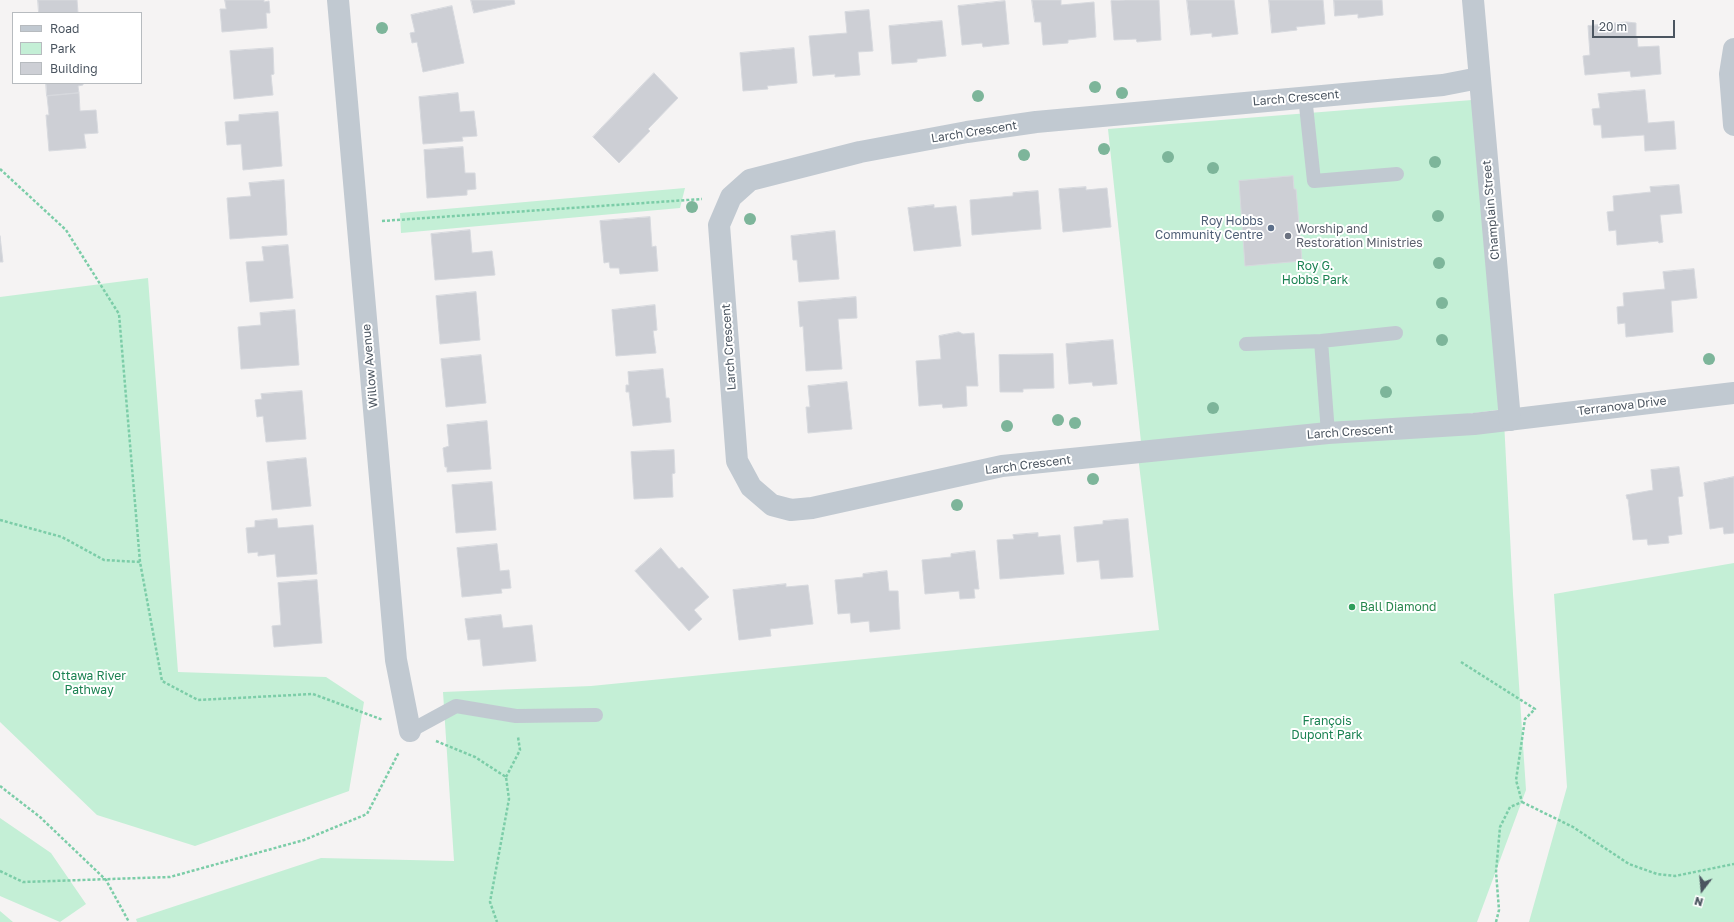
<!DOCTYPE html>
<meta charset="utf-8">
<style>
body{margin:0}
#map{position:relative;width:1734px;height:922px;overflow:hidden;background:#f5f3f3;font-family:"Golos Text",sans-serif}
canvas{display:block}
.legend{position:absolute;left:12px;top:12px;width:130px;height:72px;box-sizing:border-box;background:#fff;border:1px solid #b7bbbf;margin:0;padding:5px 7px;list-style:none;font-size:12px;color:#4b5560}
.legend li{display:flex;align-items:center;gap:8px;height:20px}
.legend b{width:20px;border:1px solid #b7bbbf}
.north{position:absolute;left:1682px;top:870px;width:40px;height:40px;-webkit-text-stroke:3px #fff;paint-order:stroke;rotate:196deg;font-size:11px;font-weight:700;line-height:16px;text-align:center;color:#4b5560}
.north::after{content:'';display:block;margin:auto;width:14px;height:18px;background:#4b5560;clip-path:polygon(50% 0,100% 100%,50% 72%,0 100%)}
.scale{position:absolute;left:1592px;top:20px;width:83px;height:18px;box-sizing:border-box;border:2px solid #4b5560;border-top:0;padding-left:5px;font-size:12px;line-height:14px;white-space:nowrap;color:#4b5560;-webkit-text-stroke:3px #fff;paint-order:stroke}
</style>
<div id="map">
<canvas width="1734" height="922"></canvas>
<ul class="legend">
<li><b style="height:5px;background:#c1c9d1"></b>Road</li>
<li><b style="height:11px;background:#c4efd6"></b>Park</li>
<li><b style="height:11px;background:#cdcfd5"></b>Building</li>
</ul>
<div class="north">N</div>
<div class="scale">20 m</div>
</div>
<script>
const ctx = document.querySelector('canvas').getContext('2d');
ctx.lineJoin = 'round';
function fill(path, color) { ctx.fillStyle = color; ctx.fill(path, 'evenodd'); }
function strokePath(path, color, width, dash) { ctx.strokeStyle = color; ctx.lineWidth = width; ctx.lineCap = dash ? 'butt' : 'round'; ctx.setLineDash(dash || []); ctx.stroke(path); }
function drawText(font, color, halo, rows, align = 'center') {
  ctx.font = font + ' "Golos Text",sans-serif'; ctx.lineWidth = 4; ctx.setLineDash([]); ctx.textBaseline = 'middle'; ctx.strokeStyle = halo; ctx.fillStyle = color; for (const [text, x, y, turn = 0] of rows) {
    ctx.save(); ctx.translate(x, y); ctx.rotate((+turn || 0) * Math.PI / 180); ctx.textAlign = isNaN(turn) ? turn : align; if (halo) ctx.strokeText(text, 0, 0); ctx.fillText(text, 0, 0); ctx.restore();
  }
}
fill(new Path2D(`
 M1472 100 1504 409 1328 433 1141 442 1108 129Z
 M685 188 680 208 401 233 400 213Z
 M148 278 178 672 326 677 364 702 349 791 195 846 97 815 0 722V297Z
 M1504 421 1513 594 1526 790 1477 922H137L136 919 321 858 454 861 443 692 591 686 1159 630 1138 456Z
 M1734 563V922H1529L1567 787 1554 594Z
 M0 818 51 853 86 904 60 922 0 896Z
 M0 911 13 922H0Z`), '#c4efd6');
const building = new Path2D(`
 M38 0H77L78 13H39Z
 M225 0H264V2L269 1 270 13H266L267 28 222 32 220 9H226Z
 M471 0H514L515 4 474 13Z
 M1032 0H1061V5L1094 2 1096 37 1068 40V43L1043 45 1041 22H1035Z
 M1126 0H1159L1161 40 1137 42 1136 39 1114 40 1111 1Z
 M1187 0H1234L1238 34 1212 37V33L1191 35Z
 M1269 0H1323L1325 24 1296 27 1297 30 1272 33Z
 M1334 0H1382L1383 15 1358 18V14L1335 16Z
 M1005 1 1009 44 983 47 982 43 962 45 958 6Z
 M452 6 464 63 423 72 417 42 412 43 410 33 415 32 411 15Z
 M869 10 873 51 858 52 860 75 835 77V74L813 76 809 36 847 33 845 12Z
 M942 21 946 56 917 59V62L892 64 889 26Z
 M1627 22 1636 23V37H1637L1638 47 1659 46 1661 74 1631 77 1630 71 1585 75 1583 56 1590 55 1588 26Z
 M273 48 274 74 271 75 273 95 234 99 230 51Z
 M794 48 797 83 767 86 768 89 743 91 740 53Z
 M654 73 678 98 648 129 650 131 619 163 593 137Z
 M46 83H83V85L78 86 79 93 47 96Z
 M1645 90 1648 123 1674 121 1676 149 1645 151 1644 135 1602 138 1601 125H1594L1592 109 1600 108 1598 94Z
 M79 93 80 111 96 110 98 133 84 134 86 148 49 151 46 115H49L47 96Z
 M458 93 460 112 474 111 477 136 462 137 463 141 423 144 419 97Z
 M278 112 282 166 243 170 241 144 227 145 225 122 239 121V115Z
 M463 147 465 173H475L476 189 467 190V195L427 198 424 150Z
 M1293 176 1294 189H1296L1302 261 1245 266 1239 181Z
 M284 180 287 235 230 239 227 198 251 196 249 183Z
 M1679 185 1682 213 1660 215 1663 242 1659 243 1658 241 1617 245 1616 230 1609 231 1607 212 1614 211 1613 196 1651 192 1650 187Z
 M1086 187V190L1107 188 1111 227 1063 232 1059 189Z
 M1038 191 1041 229 972 235 970 200 1013 196V193Z
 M934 205V208L956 206 961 246 914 251 908 208Z
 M650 217 652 247 656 246 658 271 620 274 619 268H610L609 262 604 263 600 221Z
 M470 230 472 253 492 251 495 275 435 280 431 234Z
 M835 231 839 279 799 282 797 260H793L791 236Z
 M0 236 3 262H0Z
 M288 245 293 298 250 302 246 262 264 261 262 247Z
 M1694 269 1697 298 1671 301 1673 332 1626 337 1625 323 1618 324 1617 307 1624 306 1623 293 1665 289 1663 272Z
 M476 292 480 340 440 344 436 296Z
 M856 297 857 318 838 319 842 369 806 371 803 326 800 327 798 302Z
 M655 305 657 330 653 331 656 353 616 356 612 310Z
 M295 310 299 365 241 369 238 327 261 325 260 313Z
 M959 332 963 334 974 333 978 386H966L967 406 943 408 942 404 919 406 916 361 941 359 939 336Z
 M1113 340 1117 384 1093 386 1092 382 1069 384 1066 344Z
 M1053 354 1054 388 1023 389V392H1000L999 355Z
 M481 355 486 403 446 407 441 359Z
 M663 369 666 398H669L671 422 633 426 629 392H626V385H629L628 372Z
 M847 382 852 429 808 433 806 407H810L808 386Z
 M302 391 306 439 266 442 263 416 257 417 255 400 262 399 261 394Z
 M487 421 491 469 447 472V467H445L443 448 449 446 447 425Z
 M674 450 675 473 672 474 673 497 634 499 631 452Z
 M306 458 311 506 272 510 267 462Z
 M1679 467 1683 496 1678 497 1682 534 1668 536 1669 543 1648 545 1647 539 1633 540 1628 499H1627L1626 495 1653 490 1651 470Z
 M1734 477V533L1724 534 1723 527 1710 529 1704 483Z
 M492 482 496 530 456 533 452 485Z
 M277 519 278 528 313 525 317 574 277 577 275 554 258 556V552L248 553 246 528 255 527V521Z
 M1128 519 1133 577 1101 579 1099 560 1077 562 1074 527 1103 524V521Z
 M1038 533V537L1060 535 1064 574 1000 579 997 540 1014 539 1013 535Z
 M497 544 500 571 509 570 511 588 501 589 502 593 462 597 457 548Z
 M661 548 679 569 682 567 709 597 694 610 702 619 689 631 635 571Z
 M975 551 979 589H974L975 598 960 599 959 591 925 594 922 560 951 557V554Z
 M887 571 889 591H898L900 629 870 632 869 621 851 623 850 613 838 614 835 580 863 577V574Z
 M317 580 322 643 274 647 272 626 281 625 278 583Z
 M786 584V587L808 585 813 624 770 629 771 636 739 640 733 590Z
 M501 615 503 628 532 625 536 661 483 666 480 639 468 640 465 619Z`);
fill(building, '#cdcfd5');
strokePath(building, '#d7d9de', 1);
strokePath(new Path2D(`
 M0 169 66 230 119 314 140 562 162 681 198 700 313 694 383 720
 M382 221 702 199
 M0 520 62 537 104 560 140 562
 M1461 662 1535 709 1525 719 1516 780 1522 802
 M436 741 475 757 506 777 509 799 490 902 497 922
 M506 777 520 750 518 737
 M0 786 40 817 106 880 129 922
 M1522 802 1573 827 1629 864 1657 874 1675 876 1734 864
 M0 871 23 882 170 877 304 840 367 814 399 752
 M1496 922 1499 910 1496 872 1500 827 1510 807 1522 802`), '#7ccda8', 2.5, [3, 2]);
strokePath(new Path2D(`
 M1305 96 1314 181 1397 174
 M1321 341 1328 433
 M1246 344 1321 341 1396 333
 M410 731 456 706 516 716 596 715`), '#c1c9d1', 14);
strokePath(new Path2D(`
 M338 0 396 660 410 731
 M1734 49 1730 74 1734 125
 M1479 78 1443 85 1036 122 967 132 860 152 750 180 731 197 719 225 737 461 751 487 772 505 791 510 812 508 1002 466 1328 433 1474 424 1734 393`), '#c1c9d1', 22);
strokePath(new Path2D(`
 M1473 0 1510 420`), '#c1c9d1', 22);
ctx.fillStyle = '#7db59a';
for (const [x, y] of [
 [382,28],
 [1095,87],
 [1122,93],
 [978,96],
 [1104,149],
 [1024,155],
 [1168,157],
 [1435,162],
 [1213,168],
 [692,207],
 [1438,216],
 [750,219],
 [1439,263],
 [1442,303],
 [1442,340],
 [1709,359],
 [1386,392],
 [1213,408],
 [1058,420],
 [1075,423],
 [1007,426],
 [1093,479],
 [957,505]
]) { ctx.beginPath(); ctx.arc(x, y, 6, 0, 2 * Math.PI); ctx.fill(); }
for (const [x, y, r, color] of [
 [1271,228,4,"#5c6f8a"],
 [1288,236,4,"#6b7280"],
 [1352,607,4,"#2e9e5b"]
]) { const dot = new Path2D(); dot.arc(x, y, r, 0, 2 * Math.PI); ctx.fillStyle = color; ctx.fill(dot); strokePath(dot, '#fff', 1.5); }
drawText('12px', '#4b5560', '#fff', [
 ["Larch Crescent",1296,98,-5],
 ["Larch Crescent",974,132,-9],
 ["Champlain Street",1491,210,-95],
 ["Larch Crescent",729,347,-94],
 ["Willow Avenue",370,366,-95],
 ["Terranova Drive",1622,406,-7],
 ["Larch Crescent",1350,432,-4],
 ["Larch Crescent",1028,465,-7]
]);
drawText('12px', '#4e5e75', '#fff', [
 ["Roy Hobbs",1263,221],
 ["Community Centre",1263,235]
], 'right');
drawText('12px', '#5b616d', '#fff', [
 ["Worship and",1296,229],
 ["Restoration Ministries",1296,243]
], 'left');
drawText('12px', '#1b8252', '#fff', [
 ["Roy G.",1315,266],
 ["Hobbs Park",1315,280],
 ["Ottawa River",89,676],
 ["Pathway",89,690],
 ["François",1327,721],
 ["Dupont Park",1327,735]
]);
drawText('12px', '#27864d', '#fff', [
 ["Ball Diamond",1360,607]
], 'left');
</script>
